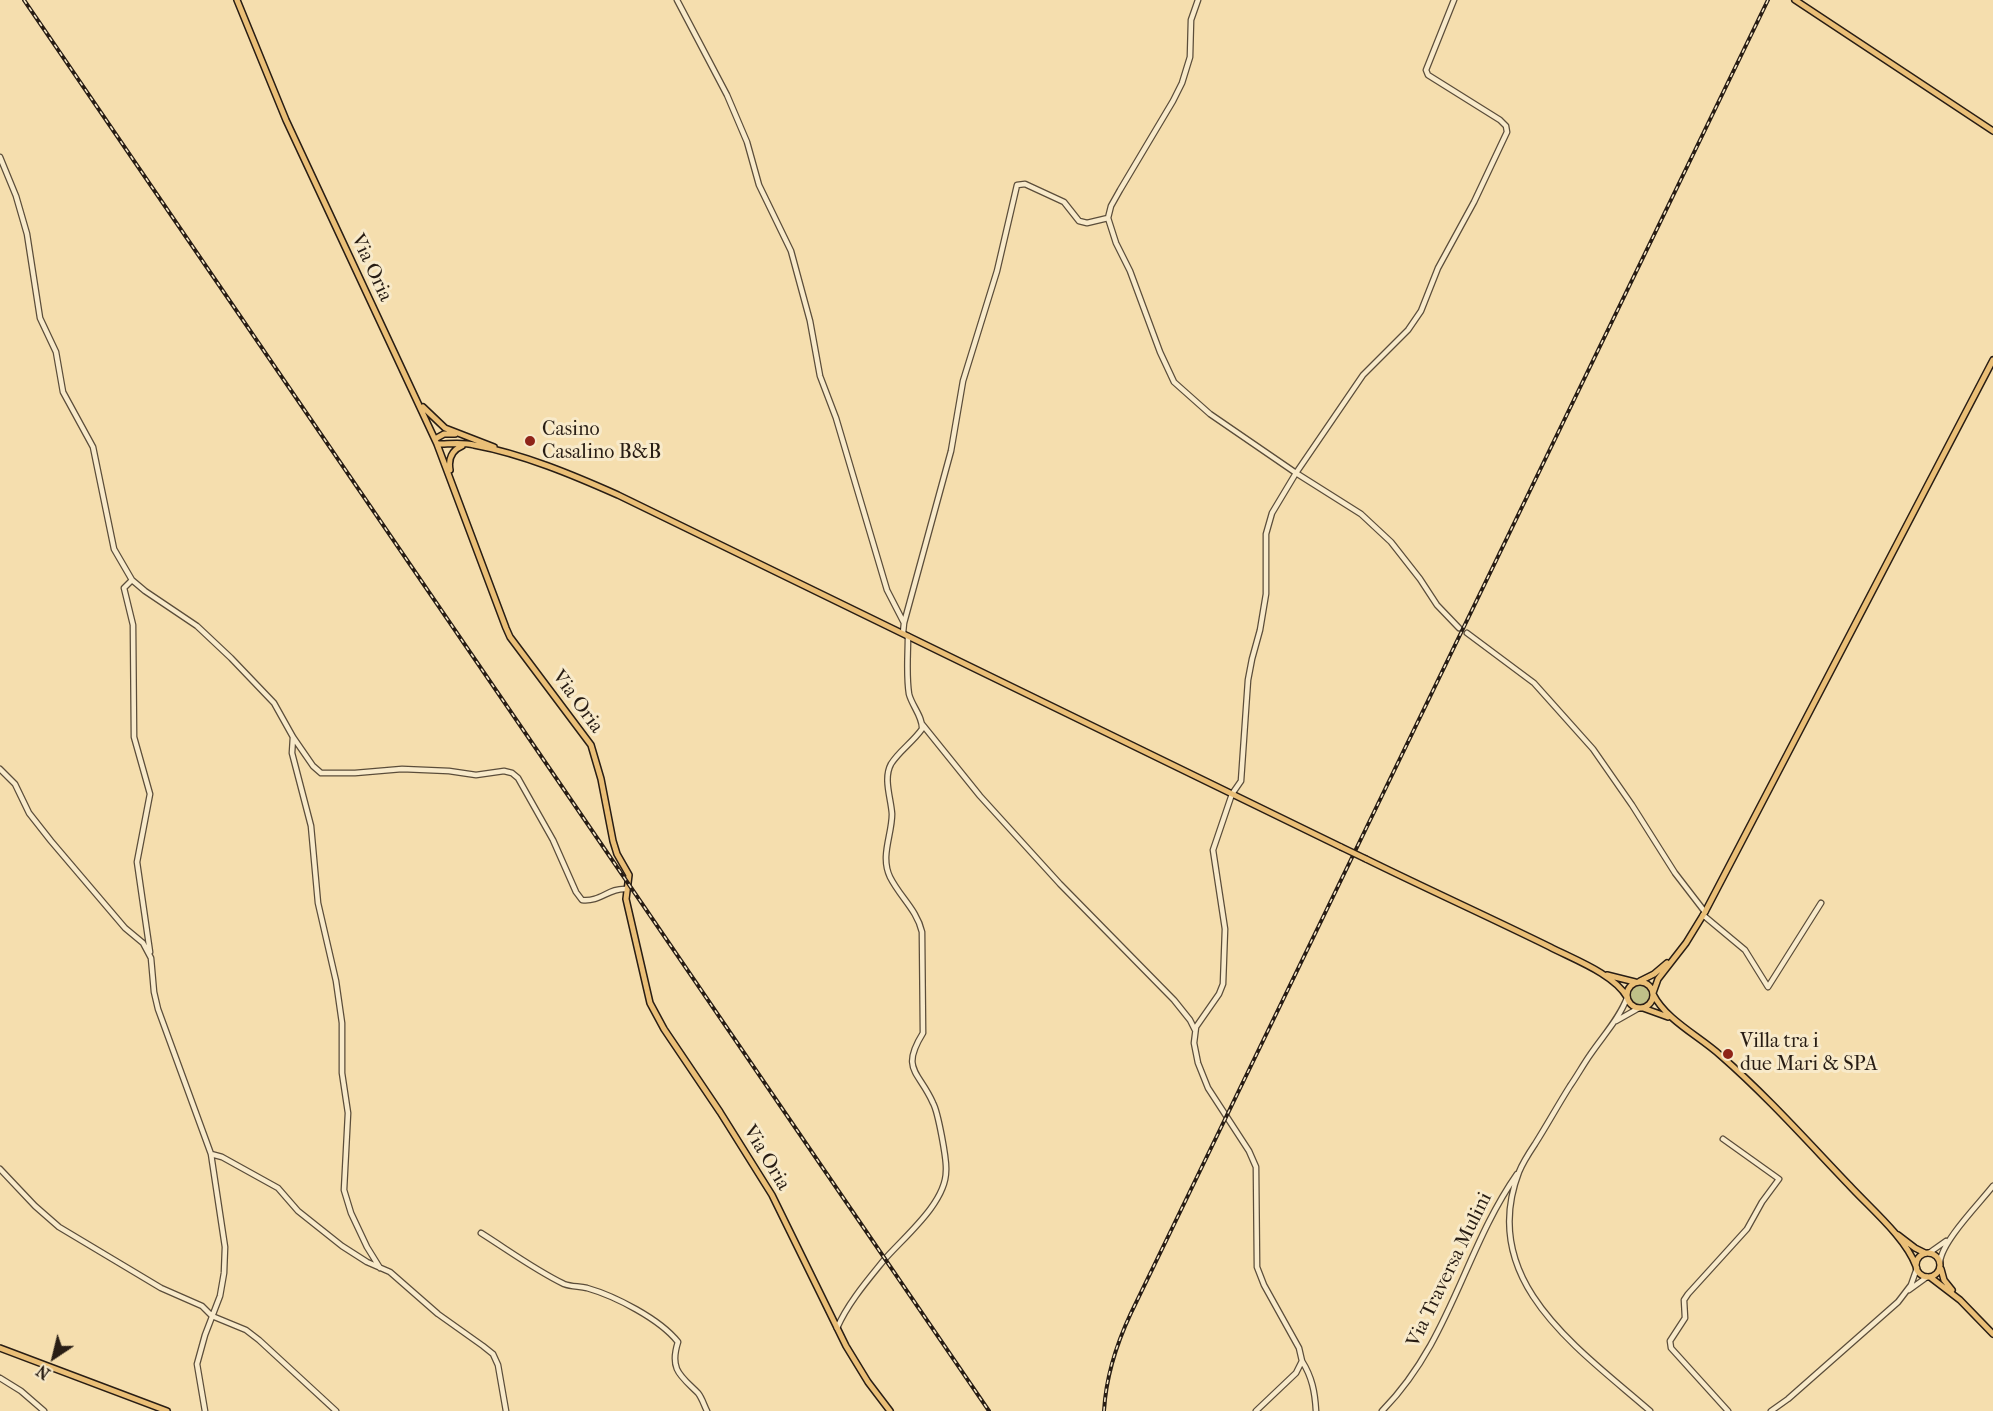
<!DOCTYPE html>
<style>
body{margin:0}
#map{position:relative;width:1993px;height:1411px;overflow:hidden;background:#f5deae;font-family:"IM FELL French Canon",serif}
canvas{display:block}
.north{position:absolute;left:24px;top:1327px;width:60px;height:60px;-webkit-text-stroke:4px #f8eaca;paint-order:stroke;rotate:215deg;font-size:16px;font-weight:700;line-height:24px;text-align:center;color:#281d14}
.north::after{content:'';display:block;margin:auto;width:21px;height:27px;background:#281d14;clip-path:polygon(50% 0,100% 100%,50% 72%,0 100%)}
</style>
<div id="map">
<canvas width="1993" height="1411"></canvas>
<div class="north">N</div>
</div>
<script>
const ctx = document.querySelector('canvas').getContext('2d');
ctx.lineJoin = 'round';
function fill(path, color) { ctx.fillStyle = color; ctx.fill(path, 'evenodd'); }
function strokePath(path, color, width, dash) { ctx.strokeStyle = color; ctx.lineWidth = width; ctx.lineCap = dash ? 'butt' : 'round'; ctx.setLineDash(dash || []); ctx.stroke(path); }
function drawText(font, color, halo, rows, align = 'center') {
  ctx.font = font + ' "IM FELL French Canon",serif'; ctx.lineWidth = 6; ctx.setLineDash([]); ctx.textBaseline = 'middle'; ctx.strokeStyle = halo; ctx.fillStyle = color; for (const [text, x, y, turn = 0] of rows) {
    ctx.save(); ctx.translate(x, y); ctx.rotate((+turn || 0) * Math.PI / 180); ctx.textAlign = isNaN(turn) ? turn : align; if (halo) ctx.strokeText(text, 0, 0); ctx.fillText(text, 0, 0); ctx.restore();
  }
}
fill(new Path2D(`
 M1631 995a9 9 0 1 1 18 0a9 9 0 1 1-18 0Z`), '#bfc088');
const minor = new Path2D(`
 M677 0 727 95 747 142 759 185 791 251 810 321 820 376 836 418 887 590 904 623
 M1198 0 1191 20 1190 57 1182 83 1173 101 1120 190 1111 206 1108 218 1116 243 1130 271 1160 352 1174 382 1210 414 1296 473 1361 514 1391 542 1420 579 1437 605 1459 628
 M0 157 16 196 27 234 40 318 56 352 63 392 93 447 114 549 132 580 145 591 197 626 231 658 274 703 293 737 313 766 321 773H355L402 769 449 771 476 775 504 771 512 773 518 778 553 840 576 892 582 900C601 902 608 888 626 889
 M132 580 124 588 133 625 134 737 150 794 137 862 150 952
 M903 633 904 623 951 451 963 381 997 271 1017 185 1025 184 1064 202 1079 221 1087 223 1108 218
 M1467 633 1534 683 1593 749 1632 805 1675 873 1705 912
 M922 724 980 796 1060 884 1174 1000 1190 1020 1195 1030
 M293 737 292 753 311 826 318 903 336 981 342 1023V1073L348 1113 344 1190 351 1213 367 1247 380 1268
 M0 769 15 784 29 813 51 841 125 928 143 943 151 958 154 992 158 1009 211 1154 225 1247 224 1273 220 1296 205 1335 197 1364 205 1411
 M1703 915 1745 950 1768 987 1821 903
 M1627 998C1619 1019 1602 1037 1590 1055 1583 1065 1577 1076 1570 1086 1558 1105 1547 1125 1535 1144 1529 1153 1523 1162 1519 1172 1477 1281 1579 1349 1650 1411
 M1616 1021 1639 1008
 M1723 1139 1779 1179 1762 1202 1747 1229 1688 1294 1684 1300 1685 1318 1670 1341 1671 1348 1728 1411
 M211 1154 222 1157 278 1188 298 1211 342 1246 367 1262 390 1272 438 1314 483 1346 493 1354 498 1365 506 1411
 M0 1169 35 1206 59 1227 161 1288 202 1306 212 1316 246 1330 259 1340 336 1411
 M481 1233C508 1250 535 1270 564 1284 572 1287 579 1286 587 1288 615 1296 660 1319 678 1342 669 1370 681 1376 698 1393 702 1398 704 1405 707 1411
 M1929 1253 1946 1241
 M1940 1262C1942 1241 1979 1204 1993 1186
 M1909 1290 1927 1277
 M837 1328C848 1303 867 1281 884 1260 904 1237 946 1203 946 1171 947 1160 938 1112 933 1103 919 1071 900 1070 923 1033L922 932C917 910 900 897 890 877 880 856 892 835 892 814 891 798 883 779 891 764 899 751 913 742 922 729 923 717 912 706 909 694 906 675 908 655 908 636
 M1302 1361C1312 1377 1315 1392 1316 1411
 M0 1378 21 1391 44 1411
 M1256 1411 1296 1373 1302 1361 1299 1348 1264 1285 1257 1267 1256 1167 1249 1151 1208 1088 1198 1063 1194 1043 1196 1027 1219 994 1223 984 1225 929 1213 850 1232 794 1241 781 1248 680 1252 659 1260 630 1266 594V534L1272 513 1296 473 1363 375 1408 330 1421 311 1438 268 1474 202 1507 132 1506 126 1500 120 1428 75 1426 70 1454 0
 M1382 1411C1451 1341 1464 1250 1517 1174
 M1771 1411 1788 1399 1898 1302 1911 1285 1917 1268`);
const major = new Path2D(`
 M237 0 286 120 437 444 506 628 510 637 591 745 601 779 613 841 617 854 629 875 626 899 650 1003 664 1029 720 1112 772 1195 846 1346 868 1382 890 1411
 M1795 0 1993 131
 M423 407 445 428 494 447
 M435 439 444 434H455
 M437 444C449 444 463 442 474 445 523 454 573 475 618 495L1341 847
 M450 470C448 459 452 450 462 446
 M1366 859C1427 889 1489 917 1550 947 1573 959 1614 974 1627 997
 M1607 975 1635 982
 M1640 981 1654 974 1667 963
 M1627 995a13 13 0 1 1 26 0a13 13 0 1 1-26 0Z
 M1653 993 1658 979 1686 943 1705 912 1993 360
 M1653 994C1666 1020 1699 1036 1720 1055 1766 1095 1807 1141 1849 1185 1870 1208 1905 1237 1916 1266
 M1643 1008 1668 1017
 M1898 1235 1915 1248 1925 1253
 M1916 1265a12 12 0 1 1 24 0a12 12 0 1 1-24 0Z
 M1941 1269 1944 1280 1952 1290
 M1930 1277 1960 1300 1993 1334
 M0 1348 167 1411`);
strokePath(minor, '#5b4d3a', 7);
strokePath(major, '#281d14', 8);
strokePath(minor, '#f8eaca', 4.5);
strokePath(major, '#eabf77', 5);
const rail = new Path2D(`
 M24 0 989 1411
 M1104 1411C1106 1376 1116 1345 1131 1313L1768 0`);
strokePath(rail, '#281d14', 4);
strokePath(rail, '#f8eaca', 1.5, [4.5]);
const majorBridge = new Path2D(`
 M1341 847 1366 859`);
strokePath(majorBridge, '#281d14', 8, []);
strokePath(majorBridge, '#eabf77', 5);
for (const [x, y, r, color] of [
 [530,441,6,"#8f2418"],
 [1728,1054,6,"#8f2418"]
]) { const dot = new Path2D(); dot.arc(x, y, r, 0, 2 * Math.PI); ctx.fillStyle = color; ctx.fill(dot); strokePath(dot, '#f8eaca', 2); }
drawText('20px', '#281d14', '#f8eaca', [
 ["Via Oria",371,268,65],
 ["Via Oria",577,702,54],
 ["Via Oria",766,1158,59],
 ["Via Traversa Mulini",1450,1270,-64]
]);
drawText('20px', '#281d14', '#f8eaca', [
 ["Casino",542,430],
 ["Casalino B&B",542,453],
 ["Villa tra i",1740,1042],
 ["due Mari & SPA",1740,1065]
], 'left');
</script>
